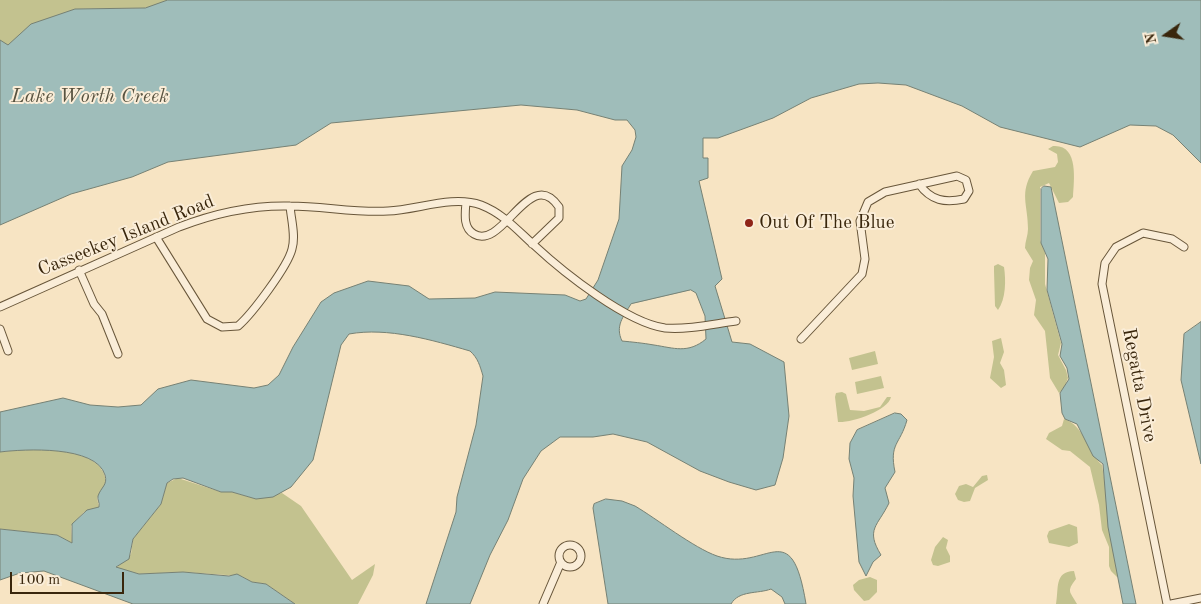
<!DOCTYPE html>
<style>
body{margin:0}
#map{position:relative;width:1201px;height:604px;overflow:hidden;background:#f7e4c3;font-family:"Old Standard TT",serif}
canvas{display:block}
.north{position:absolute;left:1141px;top:10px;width:50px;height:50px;-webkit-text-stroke:4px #faedd8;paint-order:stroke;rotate:257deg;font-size:14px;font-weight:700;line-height:20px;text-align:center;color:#39260c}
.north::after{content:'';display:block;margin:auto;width:18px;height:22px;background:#39260c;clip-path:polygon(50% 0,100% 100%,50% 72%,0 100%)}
.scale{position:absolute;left:10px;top:572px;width:114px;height:22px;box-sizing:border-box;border:2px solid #39260c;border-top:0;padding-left:6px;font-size:15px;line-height:18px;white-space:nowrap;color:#39260c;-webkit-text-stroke:4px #faedd8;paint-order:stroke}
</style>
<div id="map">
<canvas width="1201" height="604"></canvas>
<div class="north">N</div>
<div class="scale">100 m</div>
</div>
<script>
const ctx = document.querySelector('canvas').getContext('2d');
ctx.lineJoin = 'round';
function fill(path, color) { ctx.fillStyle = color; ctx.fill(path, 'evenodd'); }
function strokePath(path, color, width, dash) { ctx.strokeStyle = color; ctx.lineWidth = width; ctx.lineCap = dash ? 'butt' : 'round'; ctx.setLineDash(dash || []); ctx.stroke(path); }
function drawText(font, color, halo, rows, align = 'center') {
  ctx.font = font + ' "Old Standard TT",serif'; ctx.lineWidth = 4; ctx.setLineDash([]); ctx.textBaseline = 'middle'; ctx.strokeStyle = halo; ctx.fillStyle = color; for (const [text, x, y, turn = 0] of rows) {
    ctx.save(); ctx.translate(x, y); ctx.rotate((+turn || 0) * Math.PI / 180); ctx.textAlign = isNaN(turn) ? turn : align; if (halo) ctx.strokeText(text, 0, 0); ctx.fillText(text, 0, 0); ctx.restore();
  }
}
fill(new Path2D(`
 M0 0H202L145 8 75 9 0 53Z
 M1053 146C1079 144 1074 180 1073 197L1068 202 1059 203 1049 183 1040 187V240L1045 253V284L1061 343 1058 355 1066 370 1068 378 1064 388 1059 393 1050 378 1045 331 1034 315 1036 300 1029 280 1030 268 1033 261 1025 248C1025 242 1028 235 1028 229 1028 204 1019 194 1033 171L1055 167 1058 162 1057 154 1048 149Z
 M998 264 1004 267C1006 280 1006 299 998 310L995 306 994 271V266Z
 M1001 338 1004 352 1000 363 1004 370 1006 385 1001 388 990 378 994 357 992 341Z
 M875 351 878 364 852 370 849 358Z
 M881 376 884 388 857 394 855 382Z
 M842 392 846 394 850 410 864 411 880 407 887 397H891C888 411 851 423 838 422L835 397 836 393Z
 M1064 419C1084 425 1088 452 1102 465L1119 571 1117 577 1111 571 1109 566V547L1102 530 1099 505 1090 467 1070 451 1062 450 1046 439 1049 433 1062 426Z
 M31 449C55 450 106 451 106 484L97 498 99 507 84 512 71 526 72 543 57 535 0 529V452Z
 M987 475 988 480 975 488 970 501 964 502 958 500 955 494 959 486 966 484 973 487 982 476Z
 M178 478 221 492H232L256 499 282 493 301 506 352 580 375 564 373 575 358 604H295L266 584 252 582 241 576 183 572 139 574 116 568 131 554 133 539 161 504 167 483Z
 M1069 524 1077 527 1078 543 1069 547 1049 543 1047 536 1049 531Z
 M943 537 948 540 946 548 950 556V562L938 566 933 565 931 560 935 547Z
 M1074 571 1076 579C1066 592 1070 591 1077 604H1056C1059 588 1054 572 1074 571Z
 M870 577 877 580V592L869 600 864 601 854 590 853 585 859 580Z`), '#c3c28f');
const water = new Path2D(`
 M168 0H1201V163L1173 135 1156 126 1130 125 1080 147 1000 127 962 106 906 85 878 83 859 84 811 98 773 118 718 138H703V158H708V178L699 181 722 279 715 286 732 342 750 344 784 362 789 416 783 458 775 485 756 490 729 482 700 471 647 442 613 434 593 437H560L541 451 523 479 508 520 490 555 470 604H426L456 512 457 497 476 425 483 376C480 366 478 358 470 351 432 340 388 327 349 334L341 345 313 460 291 487 273 497 256 499 232 492H221L183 478 173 479 167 483 161 504 133 539 129 559 116 567 139 574 183 572 229 576 237 574 252 582 266 584 295 604H133L44 571 20 573 0 580V529L57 535 72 543V524L87 510 99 507C100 502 97 500 98 496 101 487 108 485 105 475 96 445 24 449 0 452V412L63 398 90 405 118 407 141 405 158 389 191 380 254 388 268 385 279 375 293 347 321 302 334 293 368 281 409 286 429 299 475 298 495 292 565 295 580 301 586 299 598 280 619 219 622 166 632 150 636 137 635 130 627 120H615L577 110 521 105 331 123 296 145 168 162 132 177 71 194 0 225V40L8 45 31 24 75 9 145 8ZM691 290 696 293 705 316 706 339C688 354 674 348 654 345 643 343 632 342 622 341 615 326 623 317 631 304Z
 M1044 186 1051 187 1136 604H1123L1108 527 1103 464 1093 456 1077 424 1065 419 1062 413 1060 393 1069 379 1067 368 1060 356 1062 344 1047 290 1048 259 1041 243V189Z
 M1201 322V464L1181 380 1184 334Z
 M895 413 901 414 907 420C900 445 889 443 895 472L885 488 889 503C878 526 865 529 881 555L873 562 866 576 859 562 853 496 854 478 849 459 850 443 857 430Z
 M606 499 622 501 635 506C657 519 694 548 717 556 767 573 791 512 806 604H785L782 597 771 589C758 594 739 590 731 604H608L593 508 594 504Z`);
fill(water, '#9fbdba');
strokePath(water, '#768174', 1);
const minor = new Path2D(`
 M466 202C465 214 463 228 474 234 503 251 530 164 559 207V218L532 244
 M156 237 207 319 222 327 238 326C252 314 288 266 292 249 296 236 291 219 290 206
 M79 270 94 304 102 314 118 354
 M0 307 179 227C215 213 251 205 290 206 323 206 355 213 388 211 417 210 452 195 481 205 504 214 518 231 535 246 563 272 627 323 665 328 688 330 713 324 736 321
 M0 329 8 351
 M801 339 862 274 865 259 860 221 868 202 885 192 957 176 966 180 969 191 964 199C945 203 931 201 919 184
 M559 556a11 11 0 1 1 22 0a11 11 0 1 1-22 0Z
 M543 604 561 562
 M1167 604 1102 284 1105 263 1116 247 1143 233 1172 239 1184 247
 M1171 604 1201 598`);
strokePath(minor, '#68563a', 9);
strokePath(minor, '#faedd8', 7);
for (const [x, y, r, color] of [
 [749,223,5,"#8f2418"]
]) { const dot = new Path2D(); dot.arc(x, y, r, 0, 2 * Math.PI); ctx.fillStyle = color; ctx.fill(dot); strokePath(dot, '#faedd8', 2); }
drawText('19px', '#39260c', '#faedd8', [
 ["Out Of The Blue",759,223]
], 'left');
drawText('19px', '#39260c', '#faedd8', [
 ["Casseekey Island Road",126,236,-22],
 ["Regatta Drive",1139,385,79]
]);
drawText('italic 20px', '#585340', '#faedd8', [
 ["Lake Worth Creek",90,97]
]);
</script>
